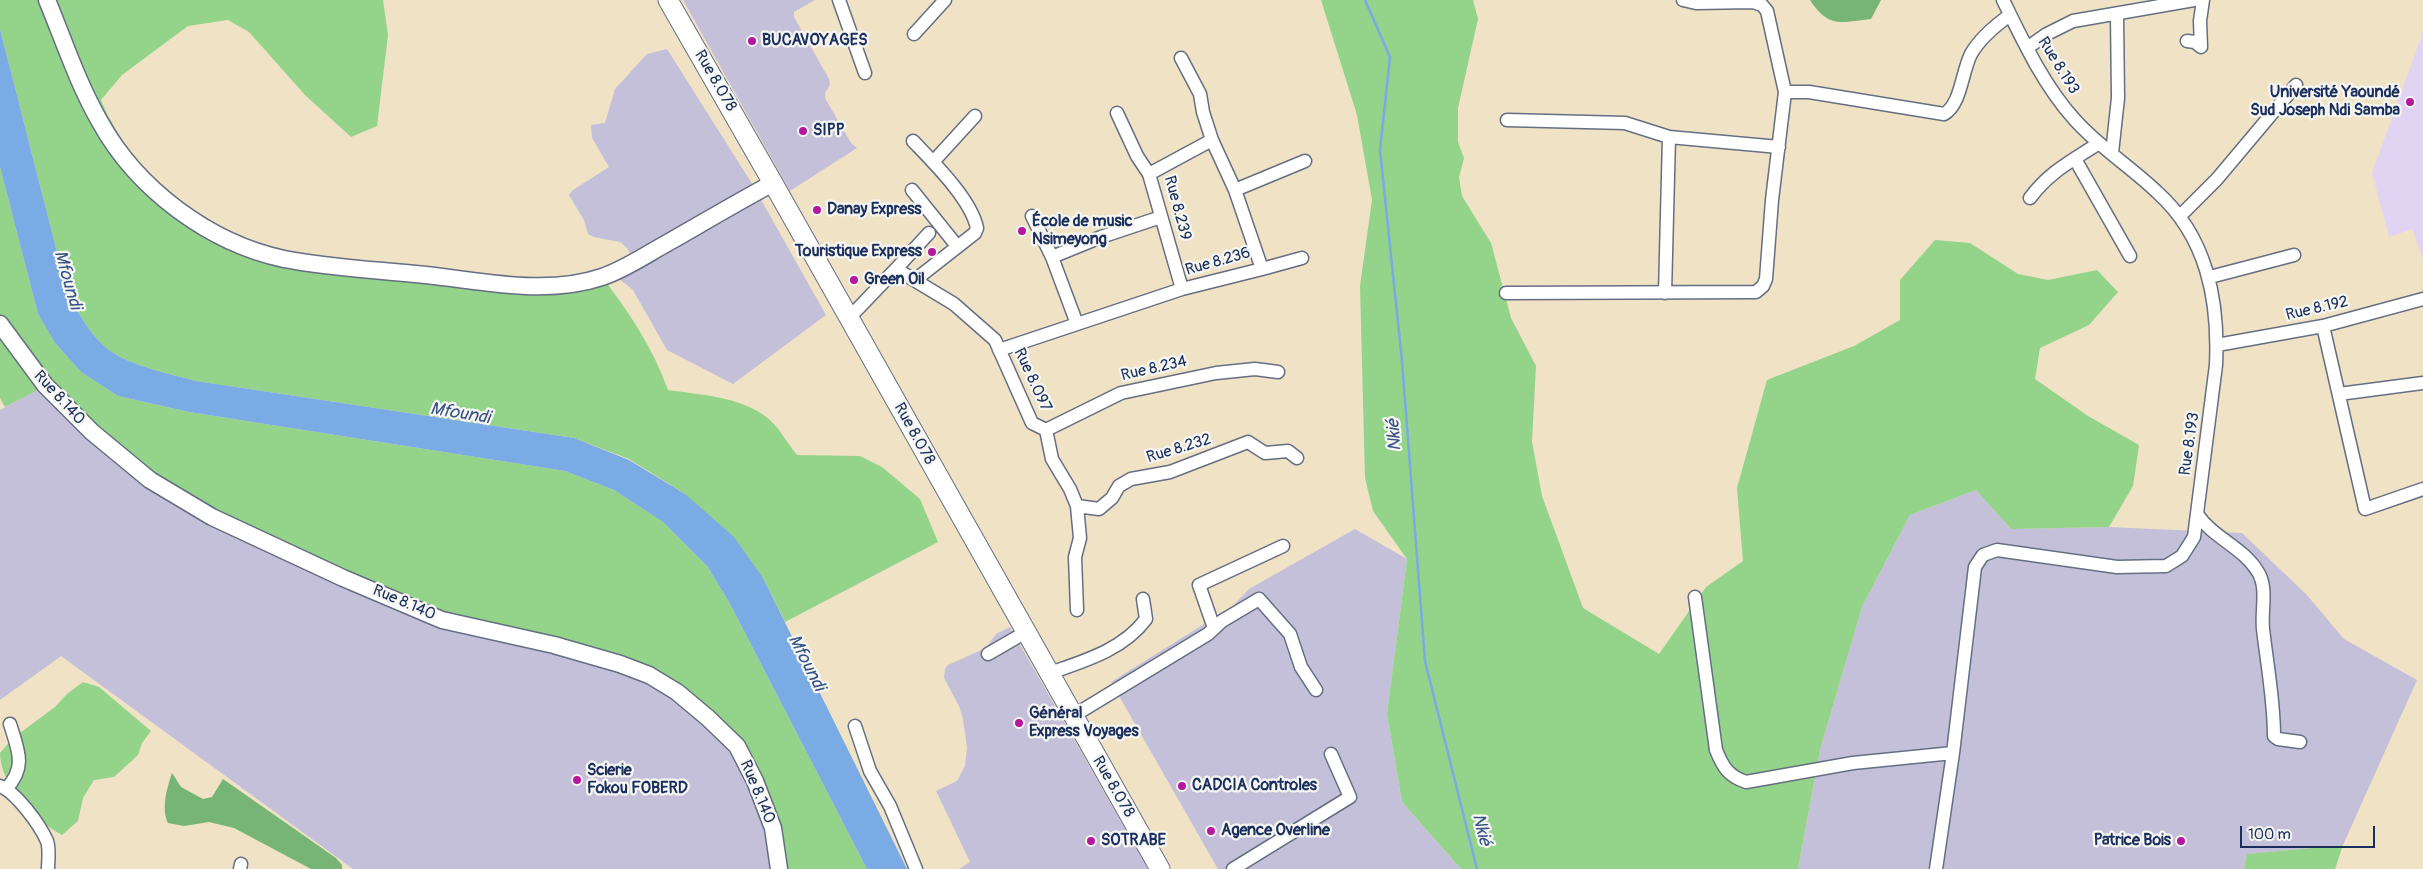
<!DOCTYPE html>
<meta charset="utf-8">
<style>
body{margin:0}
#map{position:relative;width:2423px;height:869px;overflow:hidden;background:#efe2c5;font-family:Pangolin,sans-serif}
canvas{display:block}
.scale{position:absolute;left:2240px;top:826px;width:135px;height:22px;box-sizing:border-box;border:2px solid #1b2f5e;border-top:0;padding-left:6px;font-size:15px;line-height:18px;white-space:nowrap;color:#1b2f5e;-webkit-text-stroke:4px #f6f6f2;paint-order:stroke}
</style>
<div id="map">
<canvas width="2423" height="869"></canvas>
<div class="scale">100 m</div>
</div>
<script>
const ctx = document.querySelector('canvas').getContext('2d');
ctx.lineJoin = 'round';
function fill(path, color) { ctx.fillStyle = color; ctx.fill(path, 'evenodd'); }
function strokePath(path, color, width, dash) { ctx.strokeStyle = color; ctx.lineWidth = width; ctx.lineCap = dash ? 'butt' : 'round'; ctx.setLineDash(dash || []); ctx.stroke(path); }
function drawText(font, color, halo, rows, align = 'center') {
  ctx.font = font + ' Pangolin,sans-serif'; ctx.lineWidth = 4.5; ctx.setLineDash([]); ctx.textBaseline = 'middle'; ctx.strokeStyle = halo; ctx.fillStyle = color; for (const [text, x, y, turn = 0] of rows) {
    ctx.save(); ctx.translate(x, y); ctx.rotate((+turn || 0) * Math.PI / 180); ctx.textAlign = isNaN(turn) ? turn : align; if (halo) ctx.strokeText(text, 0, 0); ctx.fillText(text, 0, 0); ctx.restore();
  }
}
fill(new Path2D(`
 M2423 32V259L2412 229 2389 237 2372 173Z`), '#e1d4f3');
fill(new Path2D(`
 M683 0H815L794 12V17L829 79 830 85 825 93V98L851 143 857 148 790 191Z
 M667 49 751 182 826 315 733 384 667 350 633 290 617 277 630 255 628 249 620 242 594 237 588 234 584 220 569 195 573 190 609 167 592 138 591 125 605 123 615 89 647 54Z
 M45 385 649 675 737 746 779 869H353L61 656 0 700V410Z
 M1976 490 2011 529 2109 527 2242 533 2306 594 2344 639 2417 680 2343 845 2248 854 2244 869H1798L1820 750 1862 607 1910 515Z
 M1355 529 1407 559 1387 714 1402 802 1461 869H1218L1111 682 1233 606 1249 589Z
 M1010 627 1148 869H959L970 862 936 791 957 781 965 766 967 748 963 719 959 706 944 678 945 669 948 665 981 650 988 645 996 634Z`), '#c5c0da');
fill(new Path2D(`
 M0 0H383L388 35 377 126 351 137 305 95 249 32 228 20 188 26 122 75 101 100 108 116 128 150 147 172 192 210 246 241 315 259H345L433 276 507 284 602 277C629 312 653 348 668 390 702 395 749 397 774 424 782 433 789 445 797 455L860 456 882 467 920 499 938 542 785 622 763 578 685 494 629 459 574 438 196 381C168 373 133 367 109 350 91 336 79 314 68 295L0 29Z
 M1321 0H1473L1478 19 1458 108V142L1464 158 1459 177 1462 196 1491 243 1511 318 1536 366 1532 442 1542 496 1583 608 1659 654 1706 587 1743 561 1737 488 1767 380 1854 346 1900 320V280L1935 240 1970 243 2018 274 2048 280 2097 270 2118 292 2089 325 2040 348 2035 379 2088 416 2139 445 2133 486 2109 527 2011 529 1976 490 1910 515 1862 607 1820 750 1798 869H1461L1402 802 1387 714 1407 559 1373 511 1365 478 1360 286 1372 200 1357 115Z
 M0 167 38 314 55 343 81 372 118 396 189 412 565 471 614 490 663 522 707 566 729 602 867 869H779L737 746 649 675 442 620 150 480 45 386 5 407 0 398Z
 M83 682 99 687 151 731 142 743 138 755 114 777 94 780 83 798 78 821 62 835C35 821 0 785 0 753L12 739 55 707 67 694Z
 M2343 845 2335 869H2244L2247 854Z`), '#94d38a');
fill(new Path2D(`
 M1810 0H1881L1871 19C1841 22 1829 29 1810 0Z
 M172 773 181 787 203 799 212 797 223 779 336 858 342 865V869H311L234 828 209 822 184 826 168 823C161 808 167 788 172 773Z`), '#77b576');
fill(new Path2D(`
 M0 29 68 295C79 314 91 336 109 350 133 367 168 373 196 381L574 438 629 460 685 494 734 537 763 578 907 869H867L729 602 707 566 663 522 614 490 565 471 189 412 118 396 81 372 55 343 38 314 0 167Z`), '#7aabe5');
strokePath(new Path2D(`
 M1365 0 1390 57 1380 150 1402 361 1425 661 1477 869`), '#7aabe5', 2.5);
const minor = new Path2D(`
 M839 0 865 73
 M1683 0 1696 3 1753 2 1762 5 1767 11 1785 92
 M914 34 945 0
 M2187 41 2195 42 2201 47 2200 21 2203 0
 M2027 48 2047 34 2073 21 2194 0
 M1117 113 1137 156 1149 174
 M1507 120 1625 123 1669 137 1779 147
 M913 141C933 162 971 199 977 228L975 233 915 280
 M2112 153 2118 98 2117 15
 M2075 159 2130 256
 M933 162 975 116
 M912 190 957 246
 M1235 190 1305 161
 M2030 198C2050 171 2072 161 2099 143
 M1032 216 1052 257 1077 324
 M2180 216 2217 179 2296 85
 M1052 257 1101 237 1161 217
 M896 269 929 233
 M1262 269 1302 258
 M2210 277 2294 255
 M1182 289 1149 174 1212 140
 M1506 293 1756 292 1763 286 1766 279 1772 200 1785 92H1809L1944 114C1961 105 1962 71 1971 54 1980 38 1996 25 2010 15
 M1665 293 1669 137
 M849 318 896 269 954 304 995 340 1032 423 1046 430 1052 459 1070 489 1077 506 1080 538 1075 557 1077 610
 M2323 326 2365 509 2423 489
 M2217 345 2323 326 2423 299
 M999 350 1182 289 1262 269 1235 190 1212 140 1203 112 1200 94 1181 58
 M2339 394 2423 383
 M1046 430 1121 393 1216 373 1255 369 1278 372
 M1077 506 1099 509 1112 498 1119 486 1131 479 1170 472 1248 442 1265 453 1288 451 1297 458
 M2197 514C2213 538 2243 547 2258 572 2268 588 2261 610 2263 629 2267 664 2274 700 2274 736L2278 739 2300 742
 M1695 597 1716 750C1723 767 1728 776 1746 782L1853 763 1953 753
 M1214 628 1199 585 1283 546
 M988 654 1026 632
 M1050 673C1084 661 1123 650 1146 619L1143 599
 M1073 716 1208 634 1222 621 1259 599 1290 634 1301 667 1316 690
 M855 726 870 771 890 806 916 869
 M0 786C16 792 40 825 47 841 50 850 48 860 48 869
 M6 789C27 767 18 750 10 724
 M240 869 241 864
 M1233 869 1350 797 1331 754
 M1936 869 1953 753 1975 567 1983 555 1997 550 2117 567 2166 566 2182 556 2194 537 2216 365C2219 300 2207 237 2157 192 2131 167 2099 147 2075 120 2044 86 2023 41 2003 0`);
const major = new Path2D(`
 M47 0C64 41 78 84 100 122 137 189 209 243 284 259 330 268 379 270 426 275 483 281 546 296 602 277 626 269 647 254 669 242 704 222 738 202 773 183
 M0 324 45 385 92 432 150 480 212 517 343 578 442 620 554 645 620 664 649 675 677 692 708 718 737 746 755 781 773 828 779 869`);
const highway = new Path2D(`
 M668 0 773 183 1160 869`);
strokePath(minor, '#656e82', 15);
strokePath(major, '#656e82', 19);
strokePath(highway, '#656e82', 21);
strokePath(minor, '#fff', 12);
strokePath(major, '#fff', 16);
strokePath(highway, '#fff', 19);
for (const [x, y, r, color] of [
 [752,41,5,"#b5179e"],
 [2410,102,5,"#b5179e"],
 [803,131,5,"#b5179e"],
 [817,210,5,"#b5179e"],
 [1022,231,5,"#b5179e"],
 [932,252,5,"#b5179e"],
 [854,280,5,"#b5179e"],
 [1019,723,5,"#b5179e"],
 [577,780,5,"#b5179e"],
 [1182,786,5,"#b5179e"],
 [1211,831,5,"#b5179e"],
 [1091,841,5,"#b5179e"],
 [2181,841,5,"#b5179e"]
]) { const dot = new Path2D(); dot.arc(x, y, r, 0, 2 * Math.PI); ctx.fillStyle = color; ctx.fill(dot); strokePath(dot, '#f6f6f2', 2); }
drawText('bold 16px', '#1b2f5e', '#f6f6f2', [
 ["BUCAVOYAGES",762,41],
 ["Université Yaoundé",2400,93,"right"],
 ["Sud Joseph Ndi Samba",2400,111,"right"],
 ["SIPP",813,131],
 ["Danay Express",827,210],
 ["École de music",1032,222],
 ["Nsimeyong",1032,240],
 ["Touristique Express",922,252,"right"],
 ["Green Oil",864,280],
 ["Général",1029,714],
 ["Express Voyages",1029,732],
 ["Scierie",587,771],
 ["Fokou FOBERD",587,789],
 ["CADCIA Controles",1192,786],
 ["Agence Overline",1221,831],
 ["SOTRABE",1101,841],
 ["Patrice Bois",2171,841,"right"]
], 'left');
drawText('16px', '#1b2f5e', '#f6f6f2', [
 ["Rue 8.193",2058,66,58],
 ["Rue 8.078",715,81,60],
 ["Rue 8.239",1177,208,75],
 ["Rue 8.236",1218,262,-16],
 ["Rue 8.192",2317,309,-13],
 ["Rue 8.234",1154,369,-13],
 ["Rue 8.097",1032,380,65],
 ["Rue 8.140",59,398,47],
 ["Rue 8.078",914,434,61],
 ["Rue 8.193",2190,444,-82],
 ["Rue 8.232",1179,449,-17],
 ["Rue 8.140",404,603,23],
 ["Rue 8.078",1113,787,60],
 ["Rue 8.140",757,792,67]
]);
drawText('italic 18px', '#385486', '#f6f6f2', [
 ["Mfoundi",67,280,74],
 ["Mfoundi",460,414,9],
 ["Nkié",1395,435,-94],
 ["Mfoundi",806,663,63],
 ["Nkié",1481,830,76]
]);
</script>
